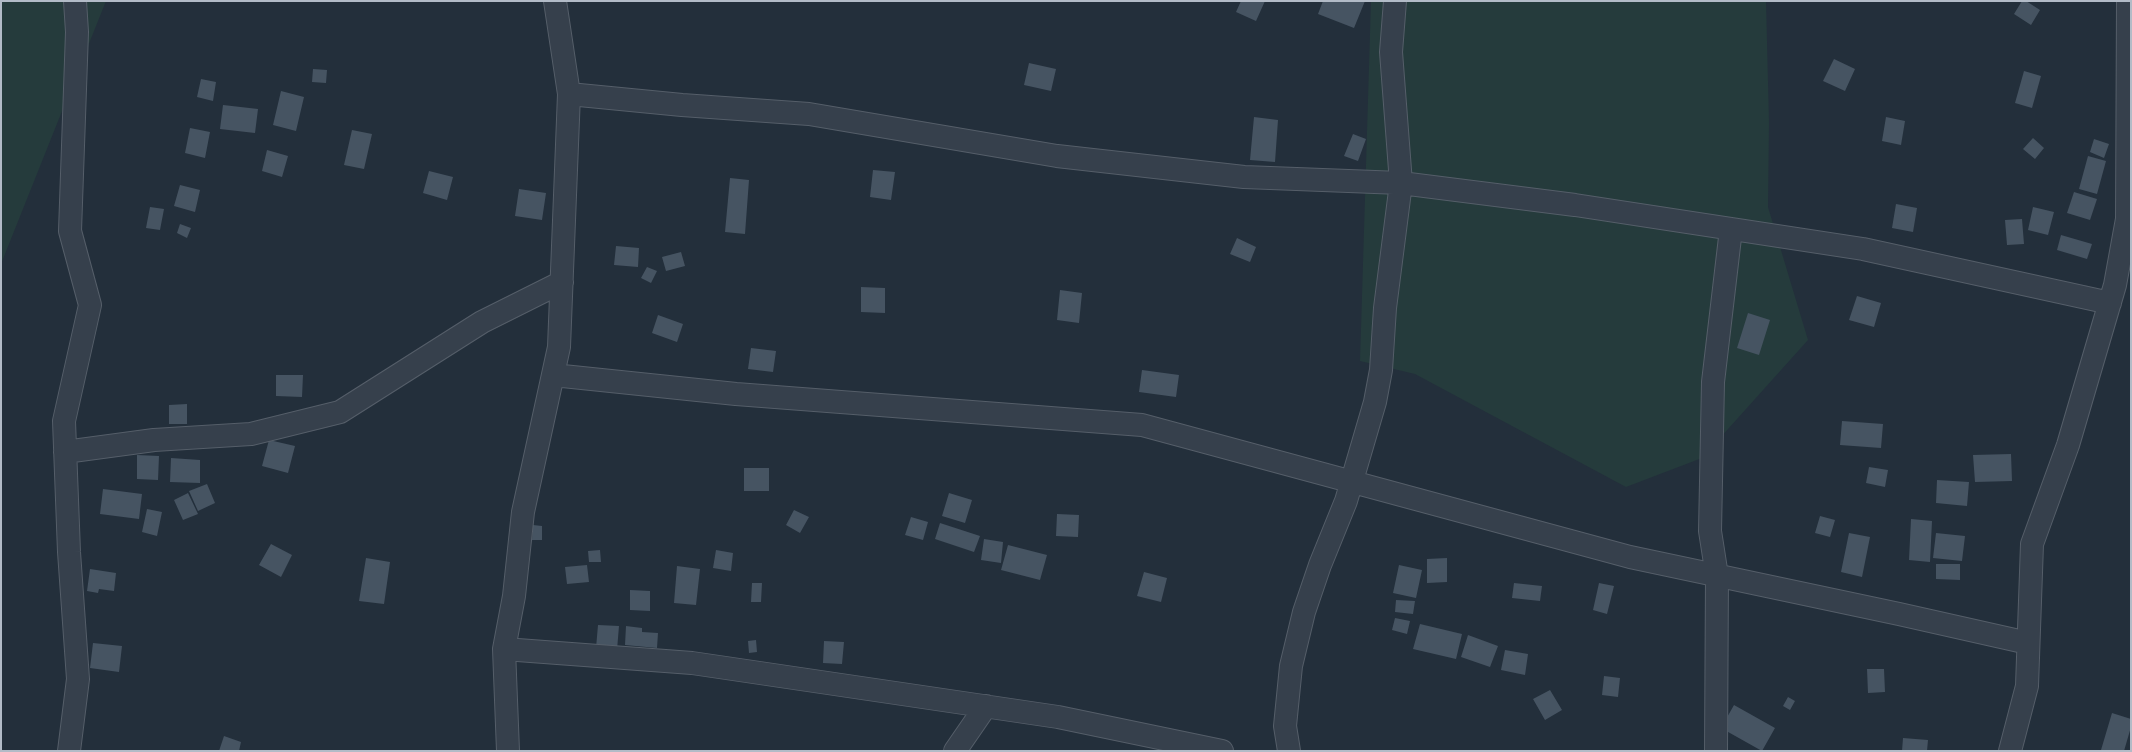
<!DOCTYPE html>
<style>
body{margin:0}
#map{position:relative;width:2132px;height:752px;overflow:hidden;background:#232f3b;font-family:"DM Sans",sans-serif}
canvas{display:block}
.frame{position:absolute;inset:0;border:2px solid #b2bbc7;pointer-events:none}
</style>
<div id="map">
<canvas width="2132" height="752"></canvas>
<div class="frame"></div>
</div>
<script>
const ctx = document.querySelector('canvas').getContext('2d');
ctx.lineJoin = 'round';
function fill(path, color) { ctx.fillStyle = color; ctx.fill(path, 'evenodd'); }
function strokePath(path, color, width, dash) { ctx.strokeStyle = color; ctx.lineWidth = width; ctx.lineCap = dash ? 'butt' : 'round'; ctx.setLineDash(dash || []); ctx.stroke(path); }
fill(new Path2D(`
 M1 1H106L1 264Z
 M1371 1H1766L1769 122 1768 207 1808 340 1702 458 1626 487 1415 374 1360 361Z`), '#253b3c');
fill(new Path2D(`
 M1241 1H1265L1256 21 1236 12Z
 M1323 1H1365L1354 28 1318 14Z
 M2022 1H2026L2040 10 2031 25 2014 14Z
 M1834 59 1855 69 1845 91 1823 81Z
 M1029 63 1056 69 1051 91 1024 85Z
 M313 69 327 70 326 83 312 82Z
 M2024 71 2041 76 2032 108 2015 103Z
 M201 79 216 82 213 101 197 97Z
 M281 91 304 97 296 131 273 125Z
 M223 105 258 109 255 133 220 129Z
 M1254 117 1278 120 1275 162 1250 160Z
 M1886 117 1905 121 1901 145 1882 141Z
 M190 128 210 132 205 158 185 153Z
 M352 130 372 134 364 169 344 165Z
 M1353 134 1366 139 1358 161 1344 156Z
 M2033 138 2044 148 2035 159 2023 149Z
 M2094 139 2109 144 2104 158 2090 152Z
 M267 150 288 156 282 177 262 171Z
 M2088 156 2106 161 2097 194 2079 189Z
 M873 170 895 172 891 200 870 197Z
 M429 171 453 177 447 200 423 193Z
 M730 178 749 180 745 234 725 232Z
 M180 185 200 190 195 212 174 206Z
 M519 189 546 193 542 220 515 216Z
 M2074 192 2097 199 2090 220 2067 213Z
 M1896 204 1917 208 1913 232 1892 228Z
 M150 207 164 209 160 230 146 228Z
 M2033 207 2054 212 2048 235 2028 230Z
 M2022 219 2024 244 2007 245 2005 220Z
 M180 224 191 228 187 238 177 233Z
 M2061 235 2092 244 2087 259 2057 250Z
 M1237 238 1256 247 1250 262 1230 254Z
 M616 246 639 248 638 267 614 265Z
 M681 252 685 266 666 271 662 257Z
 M647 267 657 271 651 283 641 278Z
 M861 287 885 288V313L861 312Z
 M1060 290 1082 293 1079 323 1057 320Z
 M1857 296 1881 303 1874 327 1849 320Z
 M1748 313 1770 320 1759 355 1737 348Z
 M658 315 683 324 677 342 652 333Z
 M751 348 776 351 773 372 748 369Z
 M1142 370 1179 375 1176 397 1139 392Z
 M276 375H303L302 397 276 396Z
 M187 404V424H169V405Z
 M1842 421 1883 424 1881 448 1840 445Z
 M269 440 295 446 288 473 262 466Z
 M2011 454 2012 481 1975 482 1973 455Z
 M137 455 159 456 158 480 137 479Z
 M171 458 200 460V483L170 482Z
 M1869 467 1888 470 1885 487 1866 483Z
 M744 468H769V491H744Z
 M1937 480 1969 482 1967 506 1936 503Z
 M207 484 215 503 198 511 189 491Z
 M103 489 142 494 139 519 100 514Z
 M188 493 198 514 183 520 174 500Z
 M949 493 972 500 965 523 942 516Z
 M147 509 162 512 157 536 142 532Z
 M794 510 809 517 800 533 786 525Z
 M1057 514 1079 515 1078 537 1056 536Z
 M1820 516 1835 520 1830 537 1815 533Z
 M911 517 928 522 923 540 905 535Z
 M1911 519 1932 521 1930 562 1909 560Z
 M940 523 980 536 974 552 935 539Z
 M533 525 542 526V540H532Z
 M1849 533 1870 537 1862 577 1841 572Z
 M1936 533 1965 536 1962 561 1933 558Z
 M984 539 1003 542 1001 563 981 560Z
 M271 544 292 555 281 577 259 565Z
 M1008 545 1047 555 1040 580 1001 570Z
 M600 550 601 562H589L588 551Z
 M716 550 733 553 731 571 713 568Z
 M366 558 390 562 384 604 359 601Z
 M1447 558V582L1427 583V559Z
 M1936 564H1960V580L1936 579Z
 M587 565 589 582 567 584 565 567Z
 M1399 565 1422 570 1416 598 1393 593Z
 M677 566 700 569 696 605 674 603Z
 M90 569 116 573 114 591 99 589 98 593 87 591Z
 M1144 572 1167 578 1161 602 1137 596Z
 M752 583H762L761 602H751Z
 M1514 583 1542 586 1540 601 1512 598Z
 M1599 583 1614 586 1607 614 1593 610Z
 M630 590 650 591V611L630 610Z
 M1396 600 1415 601 1413 614 1395 612Z
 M1395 618 1410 621 1407 634 1392 630Z
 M1420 624 1462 634 1456 659 1413 649Z
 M598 625 619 626 617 650 596 648Z
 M626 626 642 628V632L658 633 657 648 625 645Z
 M1468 635 1498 646 1490 667 1461 657Z
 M756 640 757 652 749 653 748 641Z
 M824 641 844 642 842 664 823 663Z
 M93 643 122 646 119 672 90 668Z
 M1505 650 1528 654 1525 675 1501 670Z
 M1867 669H1884L1885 692 1868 693Z
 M1604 676 1620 678 1618 697 1602 695Z
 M1550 690 1562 710 1545 720 1533 699Z
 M1788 697 1795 701 1790 710 1783 706Z
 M1734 705 1775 728 1762 751 1721 728Z
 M2112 713 2131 719V727L2124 751 2101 750Z
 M224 736 241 742 239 751H219Z
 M1903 738 1928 740 1927 751H1902Z`), '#465462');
const minor = new Path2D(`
 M569 94 682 105 809 114 1057 156 1244 177 1401 183 1575 205 1863 249 2110 303
 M553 375 736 394 1142 425 1630 557 1899 614 2028 643
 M65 452 154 440 251 434 340 412 482 322 562 282
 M504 649 692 663 1058 717 1222 751
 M69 751 78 679 69 552 64 421 90 305 70 231 77 32 75 1
 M508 751 504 649 514 596 523 512 559 347 569 94 555 1
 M955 751 986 706
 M1289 751 1285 726 1291 666 1304 612 1320 565 1346 501 1375 402 1381 370 1385 308 1401 183 1391 52 1395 1
 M1716 751 1717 576 1710 531 1713 382 1731 229
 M2010 751 2027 686 2032 544 2068 445 2115 285 2127 219 2128 1`);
strokePath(minor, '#555e69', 24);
strokePath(minor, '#36404c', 22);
</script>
